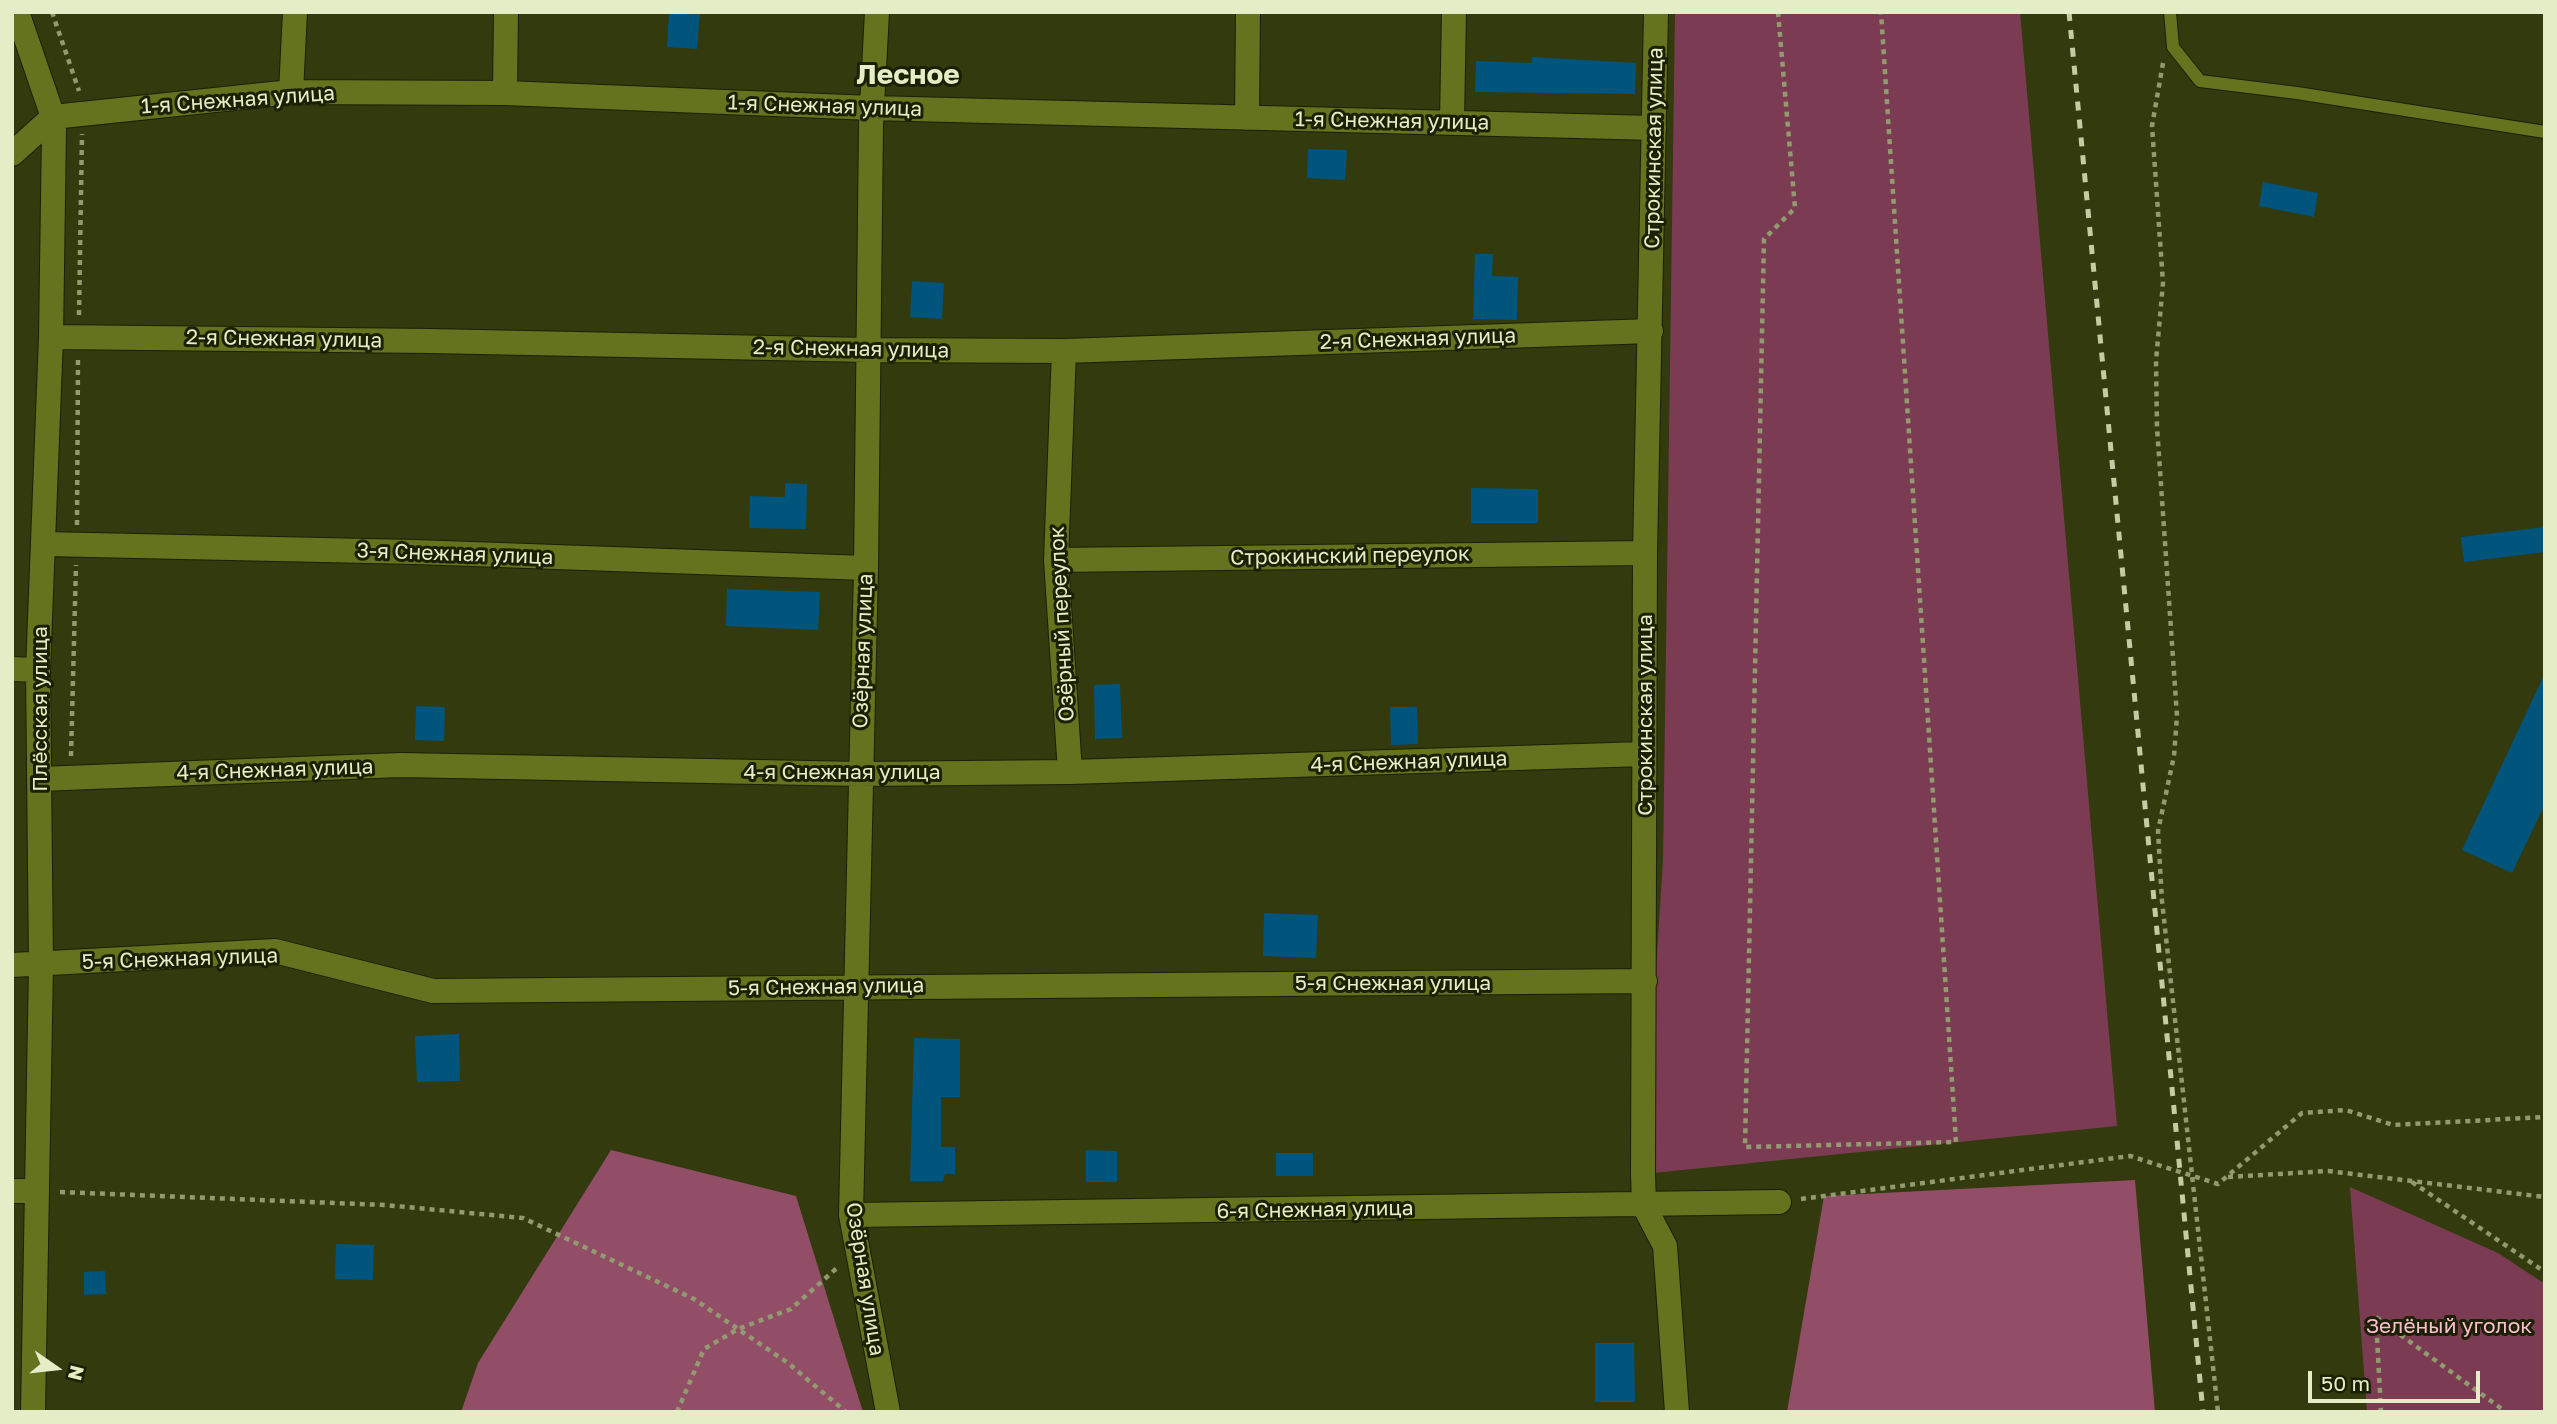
<!DOCTYPE html>
<meta charset="utf-8">
<style>
body{margin:0}
#map{position:relative;width:2557px;height:1424px;overflow:hidden;background:#323a0e;font-family:"Golos Text",sans-serif}
canvas{display:block}
.frame{position:absolute;inset:0;border:14px solid #e4edc5;pointer-events:none}
.north{position:absolute;left:21px;top:1333px;width:70px;height:70px;-webkit-text-stroke:5px #1b2000;paint-order:stroke;rotate:104deg;font-size:19px;font-weight:700;line-height:28px;text-align:center;color:#e4edc5}
.north::after{content:'';display:block;margin:auto;width:24px;height:32px;background:#e4edc5;clip-path:polygon(50% 0,100% 100%,50% 72%,0 100%)}
.scale{position:absolute;left:2308px;top:1371px;width:172px;height:32px;box-sizing:border-box;border:4px solid #e4edc5;border-top:0;padding-left:9px;font-size:21px;line-height:24px;white-space:nowrap;color:#e4edc5;-webkit-text-stroke:5px #1b2000;paint-order:stroke}
</style>
<div id="map">
<canvas width="2557" height="1424"></canvas>
<div class="frame"></div>
<div class="north">N</div>
<div class="scale">50 m</div>
</div>
<script>
const ctx = document.querySelector('canvas').getContext('2d');
ctx.lineJoin = 'round';
function fill(path, color) { ctx.fillStyle = color; ctx.fill(path, 'evenodd'); }
function strokePath(path, color, width, dash) { ctx.strokeStyle = color; ctx.lineWidth = width; ctx.lineCap = dash ? 'butt' : 'round'; ctx.setLineDash(dash || []); ctx.stroke(path); }
function drawText(font, color, halo, rows, align = 'center') {
  ctx.font = font + ' "Golos Text",sans-serif'; ctx.lineWidth = 6; ctx.setLineDash([]); ctx.textBaseline = 'middle'; ctx.strokeStyle = halo; ctx.fillStyle = color; for (const [text, x, y, turn = 0] of rows) {
    ctx.save(); ctx.translate(x, y); ctx.rotate((+turn || 0) * Math.PI / 180); ctx.textAlign = isNaN(turn) ? turn : align; if (halo) ctx.strokeText(text, 0, 0); ctx.fillText(text, 0, 0); ctx.restore();
  }
}
fill(new Path2D(`
 M1675 12H2020L2117 1126 1643 1174 1663 860Z
 M2350 1187 2498 1253 2545 1284V1412H2367Z`), '#7b3c53');
fill(new Path2D(`
 M611 1150 796 1196 863 1412H461L478 1363Z
 M2135 1180 2155 1412H1787L1824 1196Z`), '#924e66');
fill(new Path2D(`
 M669 12H700L697 49 667 47Z
 M1532 57 1636 63 1635 94 1475 92 1476 61 1532 63Z
 M1308 149 1347 150 1345 180 1307 178Z
 M2263 182 2318 193 2314 217 2259 206Z
 M1475 254H1493L1492 276 1518 277 1517 320 1473 319Z
 M912 281 944 283 942 319 910 317Z
 M785 483 807 484 806 529 749 528 750 496 785 497Z
 M1471 488 1538 489V523H1471Z
 M2545 527V552L2464 562 2461 537Z
 M727 589 820 592 818 630 726 626Z
 M2545 673V804L2512 873 2462 850Z
 M1120 684 1122 738 1095 739 1094 685Z
 M416 706 445 707 444 741 415 740Z
 M1390 707H1417L1418 744 1391 745Z
 M1264 913 1318 915 1316 958 1263 956Z
 M459 1034 460 1081 417 1082 415 1036Z
 M914 1038 960 1039V1097H941V1147H955V1174H945L943 1181H910Z
 M1086 1150 1117 1151V1182H1086Z
 M1276 1153H1313V1176H1276Z
 M336 1244 374 1245 373 1280 335 1279Z
 M105 1271 106 1294 84 1295V1272Z
 M1595 1343H1634L1635 1402H1595Z`), '#01557d');
const service = new Path2D(`
 M2170 12 2173 47 2200 81 2297 93 2545 132`);
const minor = new Path2D(`
 M17 12 53 117 54 130 51 337 38 670 41 965 33 1412
 M877 12 871 125 866 568 851 1215 888 1412
 M1656 12 1645 553 1643 1174 1644 1206 1665 1246 1677 1412
 M291 92 295 12
 M505 93 506 12
 M1247 118 1248 12
 M1452 121 1454 12
 M12 154 53 117 291 92 505 93 872 108 1654 128
 M51 337 430 341 868 350 1064 351 1651 331
 M1064 351 1056 560 1070 772
 M44 544 415 552 866 568
 M1056 560 1645 553
 M12 669 38 670
 M40 779 401 765 860 774 1070 772 1644 754
 M12 965 275 951 433 991 1645 981
 M12 1191H37
 M851 1215 1779 1202`);
strokePath(service, '#1b2006', 14);
strokePath(minor, '#1b2006', 26);
strokePath(new Path2D(`
 M52 12 79 91
 M1778 12 1795 208 1764 239 1745 1147 1956 1142 1881 12
 M2163 63 2152 126 2163 283 2156 361 2157 427 2177 716 2174 756 2158 831 2162 901 2218 1412
 M79 315 82 134
 M77 525 78 358
 M71 756 76 565
 M2228 1177 2328 1171 2545 1197
 M2412 1182 2545 1272
 M60 1192 385 1205 523 1218 694 1299 788 1363 846 1412
 M1801 1199 2130 1156 2218 1184 2302 1113 2346 1110 2393 1125 2545 1117
 M2376 1317 2506 1412
 M2376 1318 2381 1412
 M677 1412 704 1349 738 1329 791 1309 838 1267`), '#929a70', 4.5, [5, 5]);
strokePath(service, '#65731f', 12);
strokePath(minor, '#65731f', 24);
strokePath(new Path2D(`
 M2069 12 2203 1412`), '#c3cca3', 5, [9, 9]);
drawText('21px', '#e4edc5', '#1b2000', [
 ["1-я Снежная улица",238,100,-4],
 ["1-я Снежная улица",825,106,2],
 ["1-я Снежная улица",1392,121,1],
 ["Строкинская улица",1654,148,-89],
 ["2-я Снежная улица",284,339,1],
 ["2-я Снежная улица",1418,339,-2],
 ["2-я Снежная улица",851,349,1],
 ["3-я Снежная улица",455,554,2],
 ["Строкинский переулок",1350,556,-1],
 ["Озёрный переулок",1062,624,-93],
 ["Озёрная улица",863,651,-88],
 ["Плёсская улица",40,709,-90],
 ["Строкинская улица",1645,715,-90],
 ["4-я Снежная улица",1409,762,-2],
 ["4-я Снежная улица",275,770,-2],
 ["4-я Снежная улица",842,772],
 ["5-я Снежная улица",180,959,-2],
 ["5-я Снежная улица",1393,983],
 ["5-я Снежная улица",826,987,-1],
 ["6-я Снежная улица",1315,1210,-1],
 ["Озёрная улица",865,1279,81]
]);
drawText('21px', '#fabccf', '#1b2000', [
 ["Зелёный уголок",2449,1326]
]);
drawText('bold 28px', '#e4edc5', '#1b2000', [
 ["Лесное",908,75]
]);
</script>
